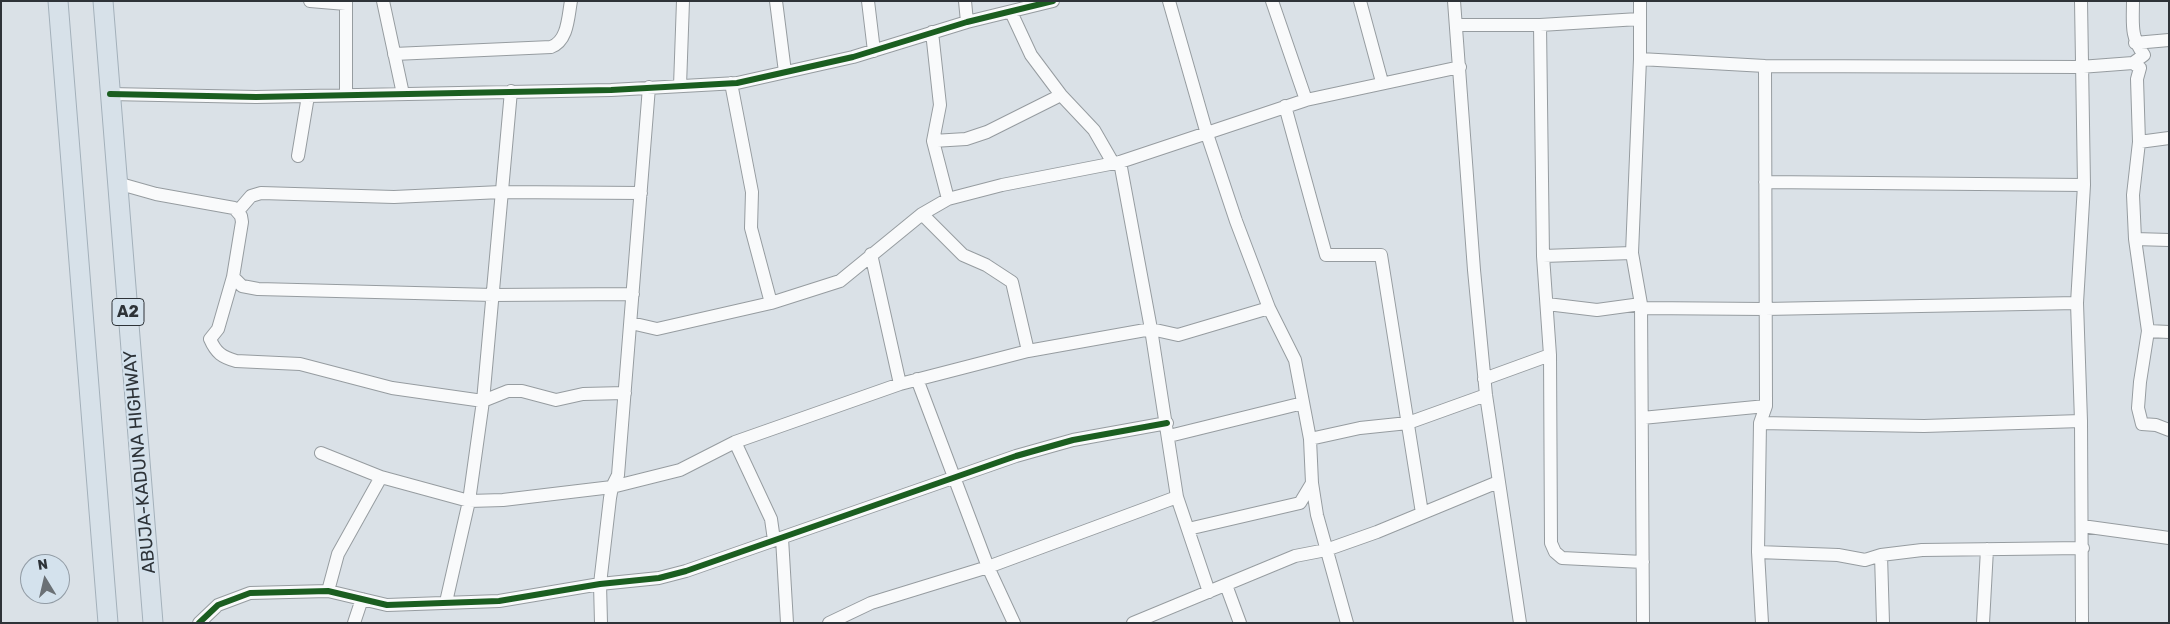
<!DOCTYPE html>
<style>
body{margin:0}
#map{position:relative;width:2170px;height:624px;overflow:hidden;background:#dae1e7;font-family:Rubik,sans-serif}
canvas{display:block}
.frame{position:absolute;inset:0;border:2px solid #2e3338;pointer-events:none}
.north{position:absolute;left:20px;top:554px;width:50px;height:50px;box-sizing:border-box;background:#d4e2ed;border:1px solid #929ca5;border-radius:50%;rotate:351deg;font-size:14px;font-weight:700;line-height:20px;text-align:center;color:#2e3338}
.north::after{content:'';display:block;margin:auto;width:18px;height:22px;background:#6a7075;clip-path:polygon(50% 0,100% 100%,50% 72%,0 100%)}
</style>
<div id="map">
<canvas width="2170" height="624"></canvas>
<div class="frame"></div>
<div class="north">N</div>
</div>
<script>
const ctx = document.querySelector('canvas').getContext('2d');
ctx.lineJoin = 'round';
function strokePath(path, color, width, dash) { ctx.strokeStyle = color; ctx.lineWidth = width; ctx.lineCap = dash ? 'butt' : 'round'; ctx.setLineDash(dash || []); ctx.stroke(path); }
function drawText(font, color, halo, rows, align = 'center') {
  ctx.font = font + ' Rubik,sans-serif'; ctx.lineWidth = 4; ctx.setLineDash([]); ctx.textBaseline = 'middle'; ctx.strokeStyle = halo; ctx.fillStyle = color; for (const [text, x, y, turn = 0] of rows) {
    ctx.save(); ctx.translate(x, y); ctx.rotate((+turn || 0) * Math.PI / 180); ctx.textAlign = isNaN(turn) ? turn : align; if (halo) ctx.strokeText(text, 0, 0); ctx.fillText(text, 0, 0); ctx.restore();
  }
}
const minor = new Path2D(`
 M310 1 346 4
 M346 1V95
 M383 1 403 94
 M776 1 785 72
 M868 1 874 51
 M965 1 967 22
 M1169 1 1207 134 1236 221 1269 308 1295 360 1310 439 1312 483 1317 515 1347 623
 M1272 1 1306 100
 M1360 1 1382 82
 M1454 1 1474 270 1486 395 1520 623
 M1640 1V59L1632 253 1641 304 1643 623
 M2081 1 2084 185 2077 303 2081 421 2082 623
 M1011 12 1031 55 1061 95 1094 130 1113 163
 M1456 25H1540L1639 19
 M1540 25 1543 256 1550 355 1551 543 1555 552 1562 558 1643 562
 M932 32 940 105 933 141 948 199
 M2135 43 2169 40
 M394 54 551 47C568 41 568 17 571 1
 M1640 59 1765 66 2080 67 2133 63 2144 55C2130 37 2133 23 2133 1
 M2133 63 2140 68 2137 79 2139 142 2133 195 2135 239 2148 331 2140 382 2138 408 2142 424 2156 425 2169 430
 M731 83 752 192 751 228 771 303
 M680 86 683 1
 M110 94 256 97 611 90 737 83 853 57 967 22 1053 1
 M1285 106 1326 255H1381L1422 513
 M933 141 966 139 987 132 1061 95
 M2139 142 2169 138
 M298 156 308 96
 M1120 162 1151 329 1177 497 1209 592
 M1765 182 2084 185
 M117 183 156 194 234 208 241 216 242 222 233 277 218 329 210 339C216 353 222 357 236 361L300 364 392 388 483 401 508 391H522L556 400 583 394 625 393
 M238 211 251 196 261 193 394 197 501 192 641 193
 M922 214 963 255 986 265 1012 282 1028 351
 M2135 239 2169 240
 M871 254 900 384
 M1543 256 1632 253
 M233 277 242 286 258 289 493 295 633 294
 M1547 304 1597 310 1641 304
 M1641 308 1765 309 2077 303
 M631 323 657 329 771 303 840 281 922 214 948 199 1002 185 1120 162 1306 100 1460 67
 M2148 331 2169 332
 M917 379 988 567 1014 623
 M1484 379 1550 355
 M1642 418 1766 406
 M1760 423 1924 426 2081 421
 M1169 436 1303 403
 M1310 439 1360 428 1408 423 1486 395
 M735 442 771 519 774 540
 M321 453 381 477 469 501 503 500 612 487 680 470 735 442 900 384 1028 351 1151 329 1178 335 1269 308
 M2082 526 2169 538
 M1188 529 1300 503 1312 483
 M782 538 787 623
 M1758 552 1838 555 1865 560 1881 555 1922 550 2083 548
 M1881 555 1883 623
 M1226 585 1240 623
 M328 591 338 554 381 477
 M446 602 469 501 483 401 511 91
 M199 623 218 605 250 593 328 591 387 605 499 601 600 584 659 578 686 571 1016 456 1073 440 1167 423
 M354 623 362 599
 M601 623 600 584 610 498 612 487 618 475 649 87
 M829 623 871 603 988 567 1177 497
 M1133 623 1295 556 1326 550 1377 532 1498 482
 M1762 623 1758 552 1760 423 1766 406 1765 66
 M1983 623 1987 549`);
const highway = new Path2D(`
 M58 1 108 623
 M103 1 153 623`);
strokePath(minor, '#969ca0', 14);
strokePath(highway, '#a3b0ba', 21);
strokePath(minor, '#f9fafb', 12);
strokePath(highway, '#d7e1e9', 19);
strokePath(new Path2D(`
 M110 94 256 97 611 90 737 83 853 57 967 22 1053 1
 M199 623 218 605 250 593 328 591 387 605 499 601 600 584 659 578 686 571 1016 456 1073 440 1167 423`), '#1b5e20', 6);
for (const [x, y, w] of [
 [128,312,32]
]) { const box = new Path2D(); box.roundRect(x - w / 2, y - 13.5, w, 27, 4); ctx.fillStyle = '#d4e2ed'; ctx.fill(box); strokePath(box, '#2e3338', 1); }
drawText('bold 16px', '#2e3338', null, [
 ["A2",128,312]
]);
drawText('18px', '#2e3338', '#d4e2ed', [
 ["ABUJA-KADUNA HIGHWAY",140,462,-95]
]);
</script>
